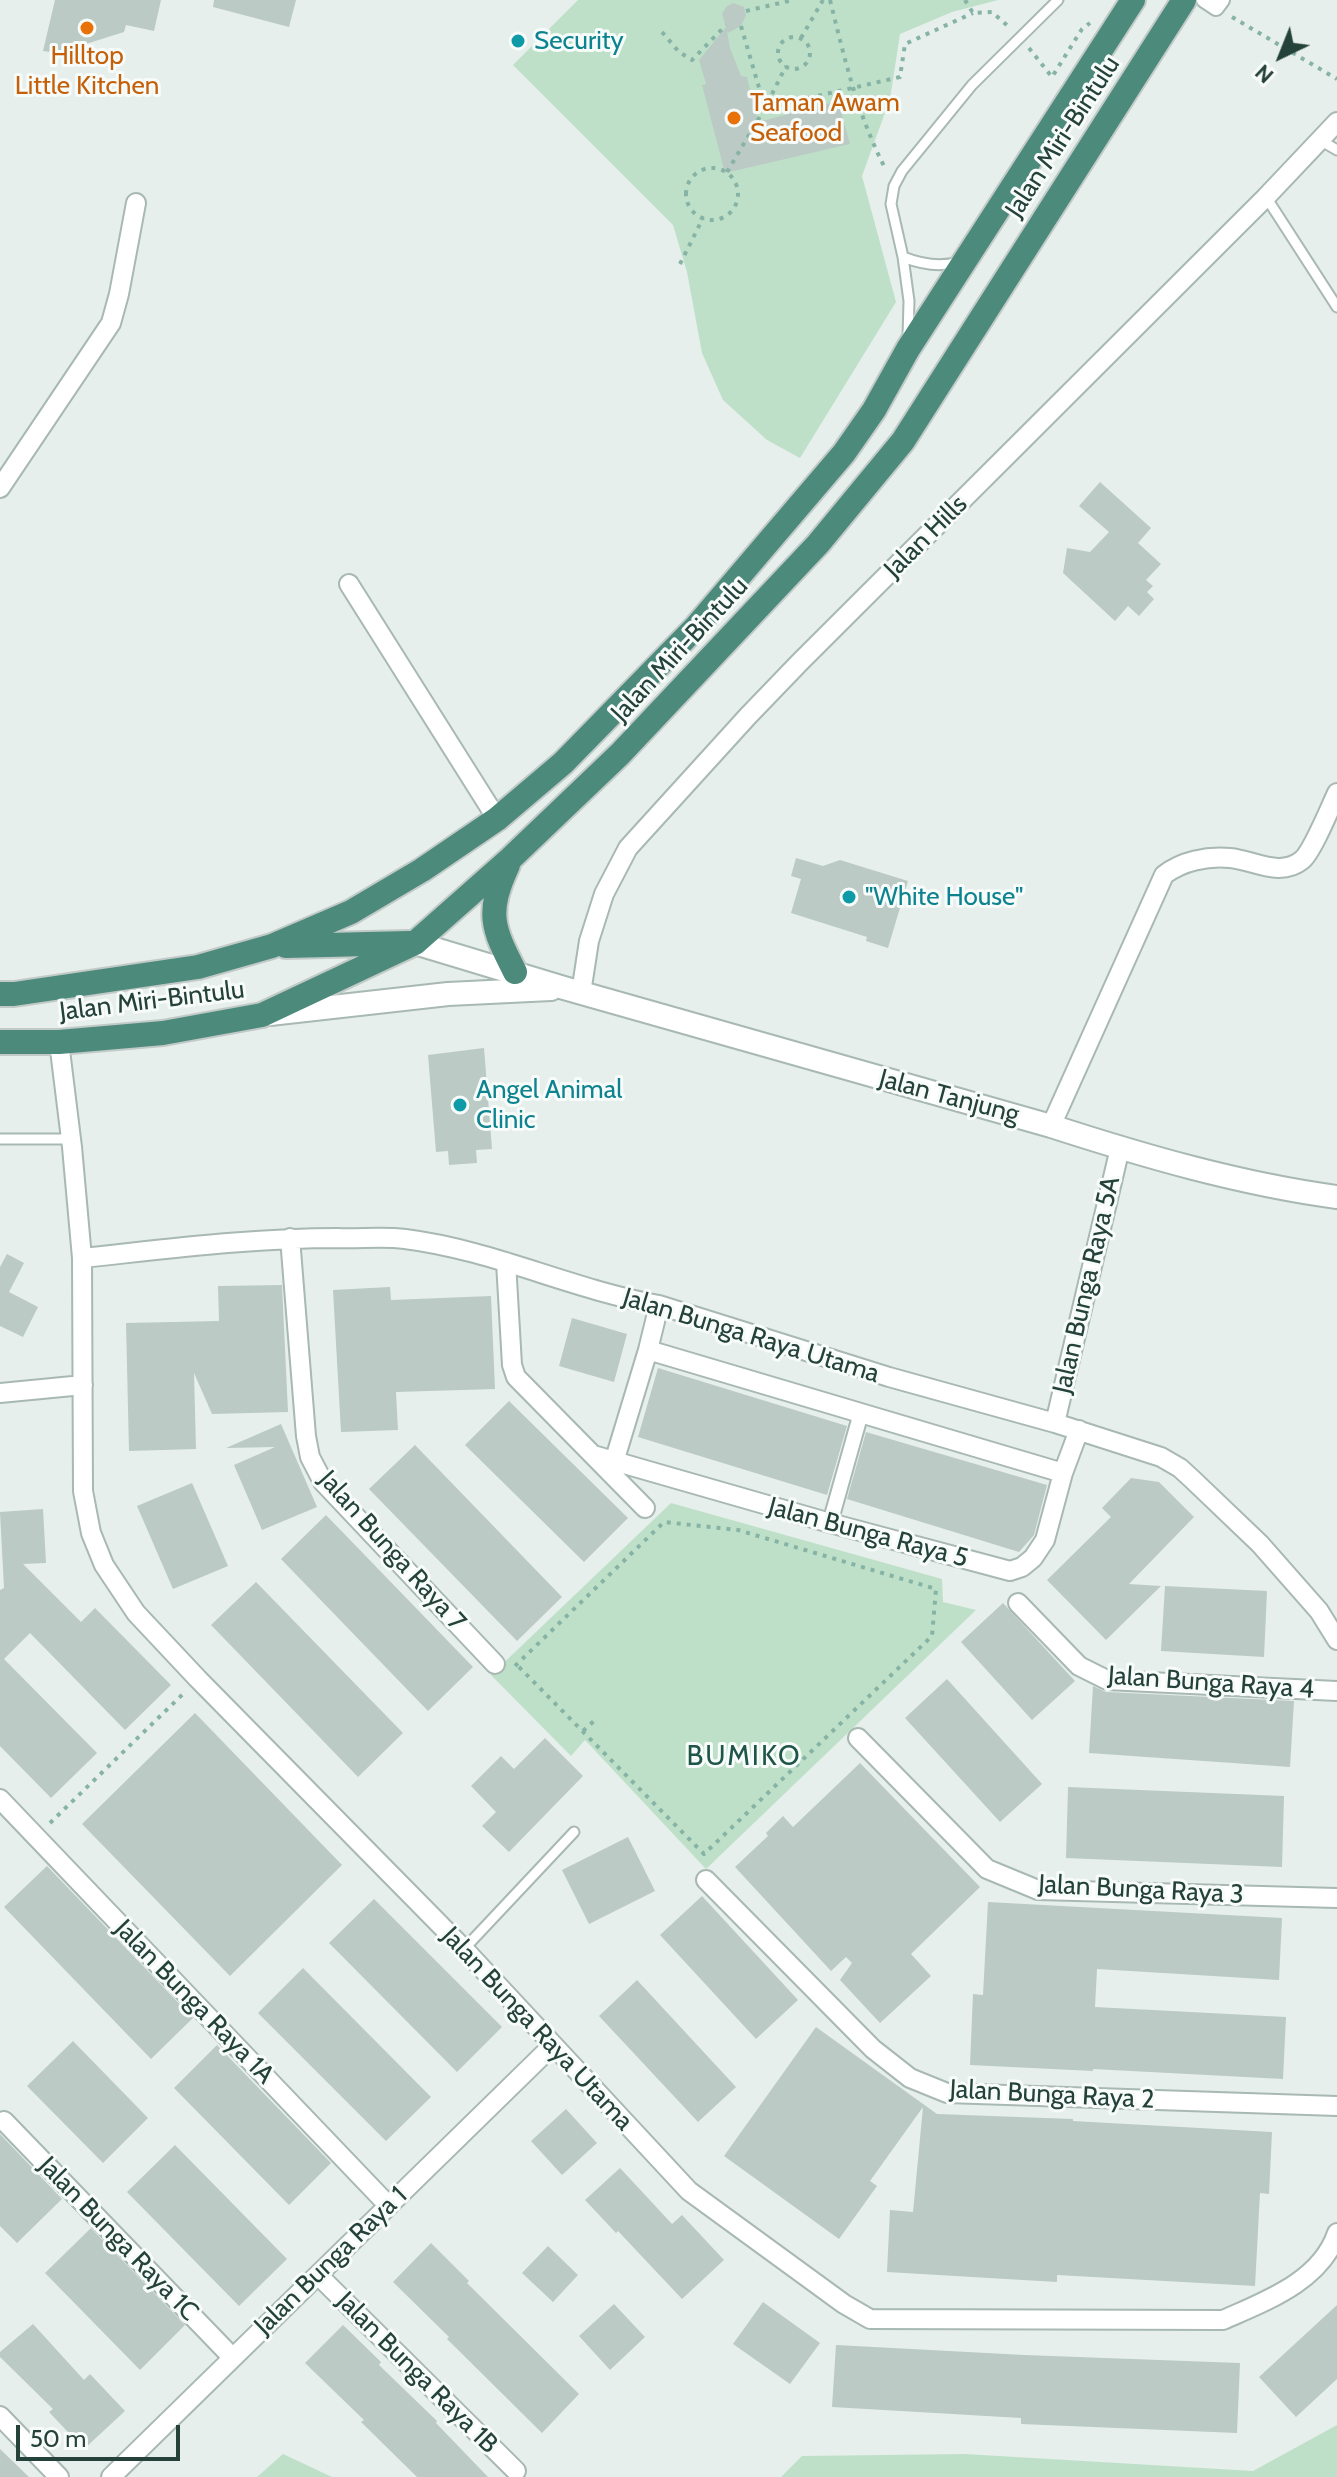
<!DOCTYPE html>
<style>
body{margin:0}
#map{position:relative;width:1337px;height:2477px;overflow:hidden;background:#e6efeb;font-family:Cabin,sans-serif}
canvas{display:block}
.north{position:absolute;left:1241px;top:16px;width:80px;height:80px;-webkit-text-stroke:6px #f7fbf9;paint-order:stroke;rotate:223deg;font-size:22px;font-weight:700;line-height:32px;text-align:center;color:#24423a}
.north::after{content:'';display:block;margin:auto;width:28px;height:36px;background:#24423a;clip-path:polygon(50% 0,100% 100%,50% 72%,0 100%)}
.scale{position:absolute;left:16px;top:2425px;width:164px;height:36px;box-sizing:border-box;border:4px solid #24423a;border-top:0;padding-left:10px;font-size:24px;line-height:28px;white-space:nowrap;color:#24423a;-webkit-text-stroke:6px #f7fbf9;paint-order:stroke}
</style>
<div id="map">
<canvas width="1337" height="2477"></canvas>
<div class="north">N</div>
<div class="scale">50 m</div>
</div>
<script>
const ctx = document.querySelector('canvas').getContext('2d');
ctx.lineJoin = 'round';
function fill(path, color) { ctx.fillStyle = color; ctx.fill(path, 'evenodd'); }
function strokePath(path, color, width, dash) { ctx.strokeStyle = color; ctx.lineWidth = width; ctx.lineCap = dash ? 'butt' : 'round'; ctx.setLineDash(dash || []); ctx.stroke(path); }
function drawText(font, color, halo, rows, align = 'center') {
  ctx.font = font + ' Cabin,sans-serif'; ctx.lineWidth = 6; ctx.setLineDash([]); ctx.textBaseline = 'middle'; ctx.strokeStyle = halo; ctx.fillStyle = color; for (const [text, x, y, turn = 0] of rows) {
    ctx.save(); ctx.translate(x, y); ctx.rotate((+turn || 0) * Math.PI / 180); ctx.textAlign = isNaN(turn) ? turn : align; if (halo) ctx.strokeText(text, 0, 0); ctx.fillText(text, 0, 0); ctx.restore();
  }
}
fill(new Path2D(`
 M578 0H998L952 12 900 34 890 99 862 176 896 302 800 458 767 440 723 400 702 353 687 272 673 225 513 65Z
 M671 1503 942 1579 943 1602 976 1610 706 1869 585 1740 571 1756 491 1675Z
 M1337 2425V2477H781L802 2456 965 2454 1253 2471Z
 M283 2454 332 2477H257Z`), '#bfe0c8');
fill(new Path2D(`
 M55 0H161L154 31 126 25 124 32 57 53 43 51Z
 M214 0H296L289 27 213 7Z
 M733 3 744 7 746 15 741 26 728 33 727 31 730 48 741 76 747 77 758 122 838 101 850 144 725 173 702 85 706 84 699 60 726 27 722 14 726 7Z
 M1100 482 1151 528 1138 543 1161 564 1146 580 1153 586 1147 592 1154 599 1139 616 1128 606 1115 621 1063 573 1067 548 1090 552 1109 532 1079 506Z
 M796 858 823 866 840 860 908 881 888 948 866 941 867 937 791 913 801 879 791 876Z
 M484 1048 492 1149 476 1150 477 1163 449 1165 448 1151 436 1152 428 1055Z
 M7 1254 24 1263 9 1292 38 1307 23 1337 0 1326V1267Z
 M282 1285 288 1412 212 1414 194 1373 196 1449 129 1451 126 1323 219 1321 218 1286Z
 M390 1287 391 1300 491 1296 495 1389 396 1392 398 1430 341 1432 333 1290Z
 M572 1318 627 1334 614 1382 559 1366Z
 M658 1368 847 1426 827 1495 638 1437Z
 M509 1401 628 1518 584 1562 465 1445Z
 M281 1424 317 1507 262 1530 234 1465 275 1447 226 1448Z
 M866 1432 1047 1485 1034 1535 1019 1552 847 1499Z
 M415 1445 562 1597 517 1641 369 1489Z
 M1131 1478 1159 1482 1194 1517 1129 1584 1161 1586 1106 1640 1047 1580 1111 1517 1102 1508Z
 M192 1483 228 1566 173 1589 137 1506Z
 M43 1509 46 1563 23 1564 81 1622 95 1608 171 1685 125 1730 30 1633 4 1659 97 1753 51 1798 0 1746V1590L4 1588 0 1512Z
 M326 1515 473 1667 428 1711 281 1559Z
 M256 1582 403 1733 358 1777 211 1625Z
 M1165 1586 1267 1591 1264 1657 1161 1651Z
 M1003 1603 1075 1681 1032 1720 961 1642Z
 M947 1679 1042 1784 1000 1822 905 1718Z
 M1093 1686 1106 1692 1294 1701 1290 1767 1089 1753Z
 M195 1713 342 1865 230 1976 82 1824Z
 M545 1738 583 1776 509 1852 482 1826 496 1812 471 1786 501 1756 514 1769Z
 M860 1763 980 1887 911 1954 931 1976 880 2023 840 1980 852 1963 846 1957 831 1971 735 1867 768 1836 766 1833 783 1816 793 1827Z
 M1068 1787 1284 1796 1282 1867 1066 1858Z
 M628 1837 655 1891 589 1924 562 1870Z
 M47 1866 193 2018 151 2059 4 1907Z
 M702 1896 798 2000 756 2039 660 1935Z
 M374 1899 502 2027 457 2072 329 1943Z
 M988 1902 1282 1918 1279 1980 1097 1969 1095 2007 1286 2017 1283 2079 1093 2069V2071L970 2065 973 1994 983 1995Z
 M303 1968 431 2097 386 2141 258 2013Z
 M637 1980 736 2087 698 2122 599 2016Z
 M816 2027 937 2114 1073 2119V2121L1272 2132 1269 2194 1260 2193 1255 2286 1057 2275V2282L887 2272 890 2210 913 2212 923 2107 870 2181 877 2186 839 2239 724 2156Z
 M73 2041 148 2118 103 2163 27 2086Z
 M217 2045 331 2163 289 2205 174 2088Z
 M566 2109 597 2143 562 2175 531 2141Z
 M0 2134 62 2199 17 2243 0 2226Z
 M175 2145 287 2259 239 2306 127 2192Z
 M620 2168 672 2224 682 2215 724 2260 682 2299 618 2231 616 2233 585 2200Z
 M91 2228 185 2325 140 2370 45 2273Z
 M431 2243 469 2281 467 2283 579 2394 542 2433 447 2339 449 2337 393 2282Z
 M548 2246 578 2275 553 2302 522 2273Z
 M763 2302 820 2343 790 2384 733 2344Z
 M614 2304 645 2337 610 2370 579 2336Z
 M1337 2305V2379L1296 2417 1259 2377Z
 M33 2324 84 2380 90 2374 125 2411 84 2449 49 2412 53 2409 0 2357V2352Z
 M343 2325 381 2362 379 2365 437 2421 436 2423 488 2477H417L361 2422 364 2420 305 2363Z
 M836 2345 1024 2355 1240 2363 1237 2433 1021 2424V2418L832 2407Z
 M0 2449 29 2477H0Z`), '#bbcac4');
const service = new Path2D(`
 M1320 140 1337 150
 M1266 197 1337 307
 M903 257C921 264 939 268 958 262
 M908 337 909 301 903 257 891 204 894 186 902 171 972 85 1058 0
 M0 1139H72
 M464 1949 574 1832`);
const pedestrian = new Path2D(`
 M1204 0 1216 8 1222 0
 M830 1523 861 1413`);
const minor = new Path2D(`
 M0 488 111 323 119 294 136 203
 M349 584 497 819
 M581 993 589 941 604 894 628 848 748 716 800 662 1266 197 1337 122
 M59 1042 72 1147 82 1258 83 1491 91 1533 104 1565 136 1613 198 1679 464 1949 689 2191 844 2304 870 2319 1223 2320C1266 2301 1321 2281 1337 2233
 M1051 1126 1164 875C1182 861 1207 856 1230 858 1254 860 1280 878 1302 860 1312 852 1330 808 1337 793
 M290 1238 306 1436 310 1457 323 1482 495 1664
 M82 1258C168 1249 252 1238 338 1238 360 1239 383 1236 405 1239 493 1250 573 1290 659 1305L889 1377 1055 1423 1161 1457 1180 1468 1192 1479 1260 1544 1319 1611 1337 1640
 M506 1262 512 1365 516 1377 645 1508
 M648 1350 1063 1473
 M0 1393 83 1385
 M1055 1423 1120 1148
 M593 1455 830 1523 1010 1571 1022 1567 1033 1558 1045 1540 1063 1473 1079 1430
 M614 1462 648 1350 659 1305
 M1018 1603 1079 1666 1107 1680 1337 1691
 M858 1738 987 1869 1038 1890 1337 1898
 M0 1799 388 2205
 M706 1880 873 2049 910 2078 947 2093 1337 2106
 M4 2121 232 2357
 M318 2275 516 2471
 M0 2416 59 2477
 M111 2477 552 2046`);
const tertiary = new Path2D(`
 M415 943 564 988 1051 1126C1144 1156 1240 1184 1337 1197
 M270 1014 448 994 551 989`);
const trunk = new Path2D(`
 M508 865C486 913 492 927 515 972
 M286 946 409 943
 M0 994H14L198 967 272 946 351 912 422 870 497 819 563 763 695 628 844 453 874 410 908 349 1133 0
 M0 1042H59L163 1033 262 1015 415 943 510 859 620 754 818 544 903 441 1184 0`);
strokePath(service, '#a8b8b2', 13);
strokePath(pedestrian, '#a8b8b2', 18);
strokePath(minor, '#a8b8b2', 22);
strokePath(tertiary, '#a8b8b2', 26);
strokePath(trunk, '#c2cac8', 28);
strokePath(new Path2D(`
 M830 0C845 60 857 114 886 170
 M965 0 973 13 992 12 1009 27
 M746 11 793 0
 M1232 17 1337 79
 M741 26 765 108 900 77 905 44 973 13
 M662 32 679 52 692 60 726 25
 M778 53a16 16 0 1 1 32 0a16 16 0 1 1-32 0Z
 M801 38 823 0
 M1029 48 1052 77 1082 29 1090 23
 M686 194a26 26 0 1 1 52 0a26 26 0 1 1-52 0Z
 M727 172 765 108 786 66
 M680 264 703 218
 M515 1666 664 1522 738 1530 936 1589 932 1636 704 1854 517 1665
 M583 1731 595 1720
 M50 1823 185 1692`), '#86b3a5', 4, [4, 6]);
strokePath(service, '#fff', 9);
strokePath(pedestrian, '#fff', 14);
strokePath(minor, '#fff', 18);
strokePath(tertiary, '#fff', 22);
strokePath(trunk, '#4c8a7c', 24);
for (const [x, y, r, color] of [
 [87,28,8,"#e8710a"],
 [518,41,8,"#0f9aa8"],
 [734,118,8,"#e8710a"],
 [849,897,8,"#0f9aa8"],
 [460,1105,8,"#0f9aa8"]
]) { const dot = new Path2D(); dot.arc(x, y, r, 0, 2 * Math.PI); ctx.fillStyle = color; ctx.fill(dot); strokePath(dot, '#f7fbf9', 3); }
drawText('26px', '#0d838f', '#f7fbf9', [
 ["Security",534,41],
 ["\"White House\"",865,897],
 ["Angel Animal",476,1090],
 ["Clinic",476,1120]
], 'left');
drawText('26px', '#c56008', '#f7fbf9', [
 ["Hilltop",87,56],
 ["Little Kitchen",87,86],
 ["Taman Awam",750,103,"left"],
 ["Seafood",750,133,"left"]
]);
drawText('26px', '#24423a', '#f7fbf9', [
 ["Jalan Miri-Bintulu",1063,137,-57],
 ["Jalan Hills",926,537,-45],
 ["Jalan Miri-Bintulu",680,650,-47],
 ["Jalan Miri-Bintulu",152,1001,-7],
 ["Jalan Tanjung",949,1097,15],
 ["Jalan Bunga Raya 5A",1087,1285,-77],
 ["Jalan Bunga Raya Utama",751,1336,17],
 ["Jalan Bunga Raya 5",868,1533,15],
 ["Jalan Bunga Raya 7",392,1551,48],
 ["Jalan Bunga Raya 4",1211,1683,4],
 ["Jalan Bunga Raya 3",1141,1890,3],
 ["Jalan Bunga Raya 1A",194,2002,46],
 ["Jalan Bunga Raya Utama",537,2029,47],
 ["Jalan Bunga Raya 2",1052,2095,3],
 ["Jalan Bunga Raya 1C",118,2239,46],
 ["Jalan Bunga Raya 1",331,2261,-44],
 ["Jalan Bunga Raya 1B",417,2373,45]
]);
ctx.letterSpacing = '2px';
drawText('28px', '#1f5548', '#f7fbf9', [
 ["BUMIKO",744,1757]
]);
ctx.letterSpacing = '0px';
</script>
